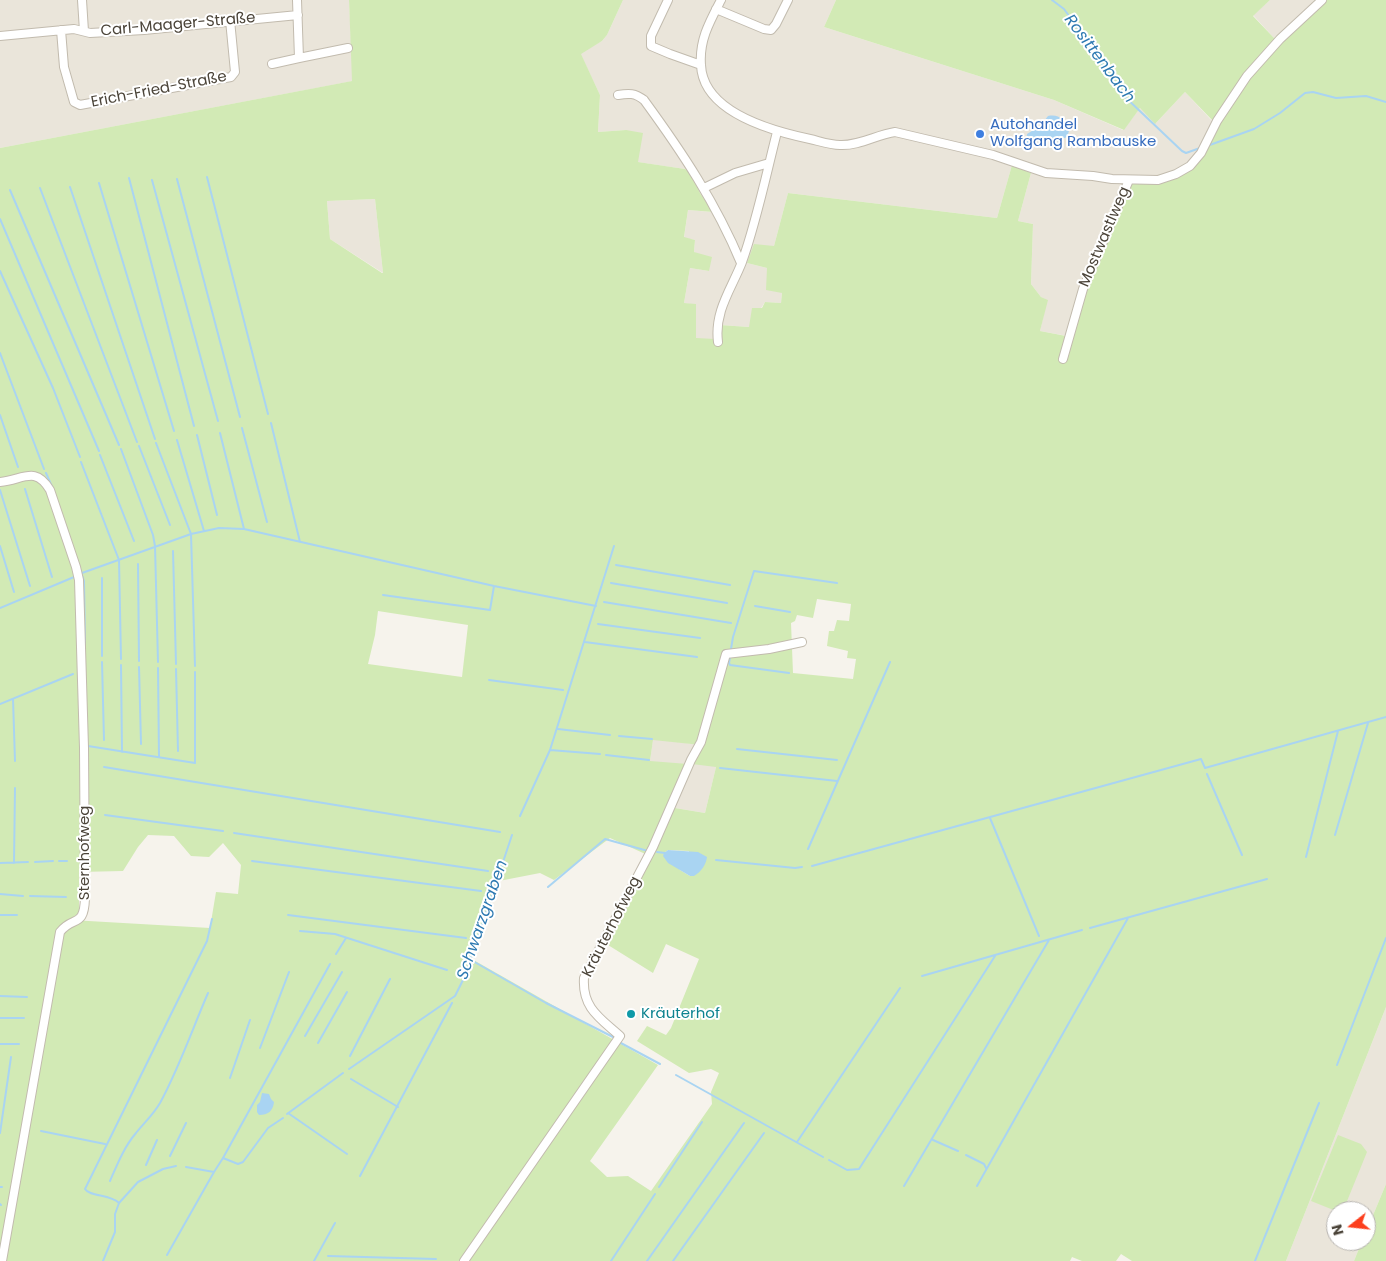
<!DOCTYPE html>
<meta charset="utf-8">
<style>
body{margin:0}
#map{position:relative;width:1386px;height:1261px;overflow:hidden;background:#f6f3ec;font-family:Poppins,sans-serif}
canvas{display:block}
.north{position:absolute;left:1326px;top:1201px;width:50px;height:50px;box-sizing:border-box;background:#fff;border:1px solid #b7b4b0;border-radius:50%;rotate:254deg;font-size:14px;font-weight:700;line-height:20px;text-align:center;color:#4b4439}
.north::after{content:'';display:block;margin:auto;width:18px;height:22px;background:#fc3f1d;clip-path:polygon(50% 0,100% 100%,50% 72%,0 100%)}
</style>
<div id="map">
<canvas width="1386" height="1261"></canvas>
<div class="north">N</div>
</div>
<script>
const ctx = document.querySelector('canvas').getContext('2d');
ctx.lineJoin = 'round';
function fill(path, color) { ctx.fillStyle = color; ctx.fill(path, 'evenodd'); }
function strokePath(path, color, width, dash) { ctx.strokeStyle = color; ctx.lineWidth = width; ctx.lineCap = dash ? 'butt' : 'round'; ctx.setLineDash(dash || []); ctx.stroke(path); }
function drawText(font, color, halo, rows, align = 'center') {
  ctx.font = font + ' Poppins,sans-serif'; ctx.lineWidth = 4; ctx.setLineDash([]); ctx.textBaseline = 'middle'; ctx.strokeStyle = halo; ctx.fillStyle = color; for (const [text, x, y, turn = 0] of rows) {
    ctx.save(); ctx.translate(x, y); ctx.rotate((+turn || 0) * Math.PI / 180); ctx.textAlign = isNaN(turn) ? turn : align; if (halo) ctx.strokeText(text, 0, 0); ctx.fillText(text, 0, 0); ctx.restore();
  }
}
fill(new Path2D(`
 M0 0H349L353 81 0 148Z
 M623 0H836L824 27 1054 100 1123 130 1140 108 1156 123 1185 92 1213 122 1200 146 1190 162 1172 172 1124 188 1067 336 1040 331 1047 300 1041 297 1031 284 1033 224 1018 221 1031 173 1012 165 997 218 788 193 774 246 747 263 767 268 782 293 781 303 765 302 749 327 720 325 715 339H696V305L684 303 690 268 709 271 694 252 695 240 684 238 688 210 712 212 700 193 691 173 685 169 637 162 626 130 598 132 600 95 580 53 602 41 607 35Z
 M1270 0H1316L1274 38 1253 15Z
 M375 199 383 273 330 239 327 201Z
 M653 739 702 745 716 767 705 813 669 807 650 761Z
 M1386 1007V1184L1366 1232V1211H1336V1241H1362L1354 1261H1286Z`), '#eae5da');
fill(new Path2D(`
 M349 0H623L607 35 602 41 581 54 600 95 598 132 626 130 643 133 638 162 685 169 691 173 700 193 713 212 688 210 684 237 695 240 694 252 712 257 709 271 690 268 684 303 696 304V338L715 339 720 325 749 327 752 308H762L765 302 781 303 782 293 766 290 767 268 747 263 754 244 774 246 788 193 997 218 1012 165 1031 173 1018 221 1033 224 1031 284 1041 297 1048 300 1040 331 1066 336 1124 188 1126 175C1148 177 1171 177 1189 162 1200 153 1207 134 1213 121L1185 92 1155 124 1140 108 1124 130 1054 100 824 27 836 0H1270L1253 16 1274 38 1316 0H1386V1007L1286 1261H1132L1121 1254 1116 1261H1082L1072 1257 1070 1261H0V148L352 81ZM375 199 383 273H382L330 239 327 201ZM817 599 851 604 849 621 837 620 834 631H829L827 646 848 651 847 658 856 659 853 679 793 673 791 623 795 621 797 615 813 618ZM378 611 468 625 462 677 368 664 375 635ZM653 740 701 745 692 764 716 767 705 813 669 807 688 764 650 761ZM148 835 174 836 191 856 209 857 223 843 241 865 238 894 216 892 210 928 71 920 79 912V872L123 871 138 847ZM610 838 652 857 608 945 653 973 666 944 699 959 671 1028 666 1035 647 1026 637 1041 689 1073 711 1069 719 1073 711 1092 712 1104 651 1191 628 1176 607 1177 590 1161 658 1065 470 958 499 881 540 873 554 880ZM668 850 689 851 690 876 680 870 664 853Z
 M1338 1135 1361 1144 1367 1152 1343 1211H1336L1311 1201Z
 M1386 1184V1261H1354L1362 1241H1366V1232Z`), '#d2eab5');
fill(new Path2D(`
 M1048 116C1060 114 1064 120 1069 131L1067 137 1062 139 1060 142 1046 138 1028 145 1026 143 1027 134 1040 126Z
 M668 850 698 852 707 857C706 865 701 872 694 876H690L668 863 663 856 664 853Z
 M262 1093 269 1094 271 1099 274 1102C273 1111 268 1115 259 1115L257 1112V1105L260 1102Z`), '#a9d4f2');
strokePath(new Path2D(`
 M1052 0 1064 9 1072 20 1124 96 1182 151 1186 153 1200 148
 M1207 146 1254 129 1280 113 1305 93 1313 92 1336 98 1366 96 1386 102
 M207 177 268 414
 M129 178 194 426
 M177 179 240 417
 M152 180 218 421
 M99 183 174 431
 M70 187 155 439
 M40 188 137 442
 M10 190 119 445
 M0 219 99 451
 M0 271 53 388 80 457
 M0 353 44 469
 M0 415 18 467
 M271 423 300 542
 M242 428 267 522
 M220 433 244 529
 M197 435 217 515
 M177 440 204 531
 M156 443 191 534 195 666
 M139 446 170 525
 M121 449 153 535 155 546 158 662
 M100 455 134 541
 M81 462 119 560 121 659
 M46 473 53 489
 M25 489 52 577
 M0 490 30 586
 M69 536 84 581 85 644
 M0 546 14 592
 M173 551 176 664
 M138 564 139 661
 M616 565 730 585
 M82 573 191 534 219 528 244 529 494 586 596 606
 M102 578V656
 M611 583 727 603
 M383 595 490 610 494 586
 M604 602 731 623
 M755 606 790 612
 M0 608 74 577V575
 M598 624 700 638
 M585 642 697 657
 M731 649 733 637 754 571 837 583
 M730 658 729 663 730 665 789 673
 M102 662 104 740
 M121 665 122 752
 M139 667 141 744
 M158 668 159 757
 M176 669 178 751
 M489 680 563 690
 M13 699 15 761
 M0 704 73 674
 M558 729 610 735
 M619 736 652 739
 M88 746 195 763V672
 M737 749 837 760
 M550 750 600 754
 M606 755 649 760
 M104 767 500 832
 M720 768 837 781
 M1207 774 1242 855
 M105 815 223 831
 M520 816 550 750 614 546
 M990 818 1039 936
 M234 833 488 871
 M1335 835 1368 723
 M808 849 890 662
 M657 852 665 853
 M1306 857 1338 731
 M716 860 795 868 802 867
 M59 861H67
 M252 861 481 891
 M35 862 53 861
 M0 863 28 862
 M14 863 15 788
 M812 866 1201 759 1205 768 1386 717
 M548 887 605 839 648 851
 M0 894 23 896
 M30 896 66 897
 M0 915H17
 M288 915 466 938
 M1090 928 1267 879
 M300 931 335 934 447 970
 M336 954 346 938
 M471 960 546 1003 613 1037
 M922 976 1082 930
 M0 996 27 997
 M0 1018H24
 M305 1036 342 972
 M619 1042 660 1064
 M318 1043 347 992
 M0 1044H19
 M260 1048 289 972
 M350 1056 390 979
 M1337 1065 1386 938
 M349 1069 455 996 465 976 512 835
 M676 1075 823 1157
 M230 1078 250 1020
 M351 1079 398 1107
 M288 1113 347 1154
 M287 1114 343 1073
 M41 1131 105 1144
 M0 1133 11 1057
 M933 1140 958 1151
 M797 1142 900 988
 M966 1155 984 1164 986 1168
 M170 1156 186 1123
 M223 1158 330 964
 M829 1160 847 1170 859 1169 995 956
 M146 1165 157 1140
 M186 1167 214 1172 223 1158 238 1164 243 1162 268 1128 283 1118
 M360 1176 452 1003
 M110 1181C117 1165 124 1147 136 1133 144 1123 153 1115 160 1103 179 1068 192 1030 208 993
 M904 1186 1049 940
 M977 1186 1128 918
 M0 1187H2
 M659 1187 702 1122
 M119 1203C110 1194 90 1197 85 1189L207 941 212 919
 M0 1204 1 1205
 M167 1255 214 1172
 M328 1256 436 1259
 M103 1261 115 1232V1214L119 1203 138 1182 163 1169 176 1166
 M314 1261 335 1223
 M611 1261 655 1194
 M647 1261 744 1123
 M673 1261 764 1133
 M1255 1261 1319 1103`), '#a9d4f2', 2);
const street = new Path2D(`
 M82 0 84 31
 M297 0 299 58 348 48
 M668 0 651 36V46L670 54 701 65
 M721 0C710 21 699 40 701 65 703 112 772 131 810 139 819 141 830 145 840 145 859 146 876 135 895 132L993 155 1046 173 1093 176 1112 179 1158 180 1176 174 1190 166 1201 153 1217 121 1247 76 1280 39 1322 0
 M716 9 764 29 771 30 776 24 788 0
 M61 30 64 67 74 102 80 105 231 77 235 72 230 20
 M0 36 74 29 90 33 144 30 298 15
 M272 64 299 58
 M618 95C629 93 635 93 644 100 682 152 716 203 741 263
 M704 188 735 173 769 163
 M718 342C714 311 732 288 742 262 757 220 766 175 777 132
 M1063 359 1083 289 1129 180
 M0 482C23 480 35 465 50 490L76 567 79 580 84 748 85 898C84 929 73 915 60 932L2 1261
 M464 1261 620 1036C600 1018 582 1008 584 978L653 847 691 760 701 742 726 654 769 649 802 642`);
strokePath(street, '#c2bbae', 10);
strokePath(street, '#fff', 8);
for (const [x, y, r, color] of [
 [980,134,5,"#3f7fe0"],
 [631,1014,5,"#0f9aa8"]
]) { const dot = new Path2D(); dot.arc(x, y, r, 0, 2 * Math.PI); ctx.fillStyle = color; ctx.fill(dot); strokePath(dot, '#fff', 2); }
drawText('15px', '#4b4439', '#fff', [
 ["Carl-Maager-Straße",178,25,-5],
 ["Erich-Fried-Straße",159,90,-11],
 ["Mostwastlweg",1105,237,-67],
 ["Sternhofweg",85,853,-90],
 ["Kräuterhofweg",612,927,-63]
]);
drawText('15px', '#366cbe', '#fff', [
 ["Autohandel",990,125],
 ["Wolfgang Rambauske",990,142]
], 'left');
drawText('15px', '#0d838f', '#fff', [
 ["Kräuterhof",641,1014]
], 'left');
drawText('italic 16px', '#2e7ab2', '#fff', [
 ["Rosittenbach",1099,59,53],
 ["Schwarzgraben",483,920,-71]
]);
</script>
